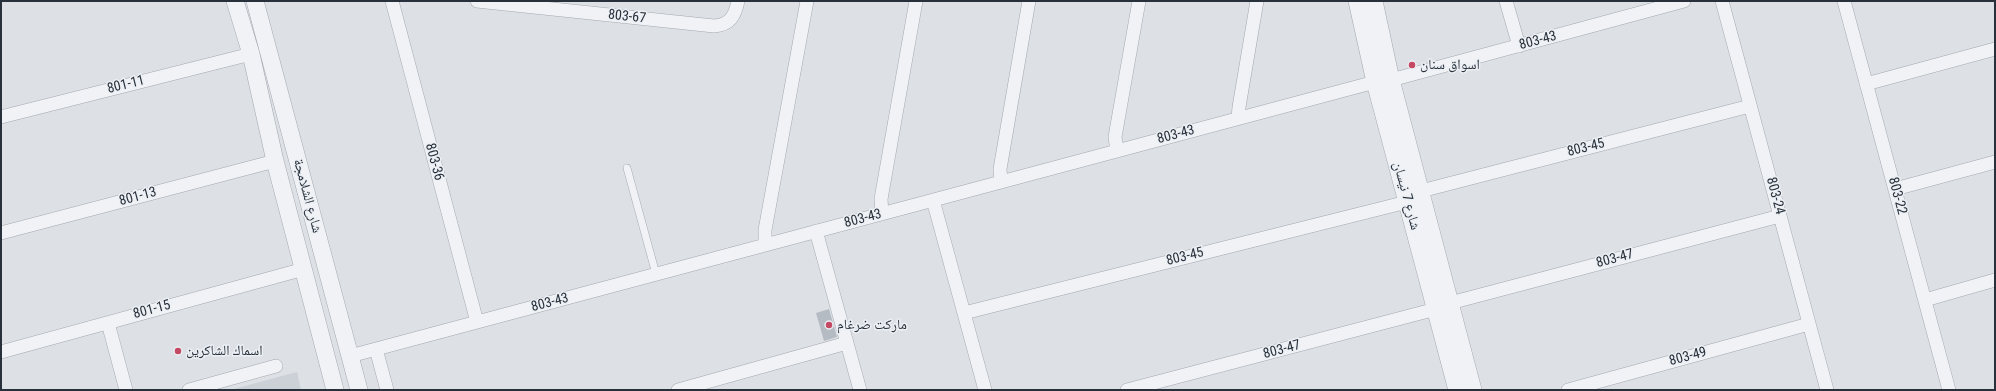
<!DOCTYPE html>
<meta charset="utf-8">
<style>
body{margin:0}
#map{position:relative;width:1996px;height:391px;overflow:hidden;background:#dde1e6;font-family:"Roboto Condensed",sans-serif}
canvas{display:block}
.frame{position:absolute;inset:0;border:2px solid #28303b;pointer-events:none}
</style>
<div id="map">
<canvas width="1996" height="391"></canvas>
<div class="frame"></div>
</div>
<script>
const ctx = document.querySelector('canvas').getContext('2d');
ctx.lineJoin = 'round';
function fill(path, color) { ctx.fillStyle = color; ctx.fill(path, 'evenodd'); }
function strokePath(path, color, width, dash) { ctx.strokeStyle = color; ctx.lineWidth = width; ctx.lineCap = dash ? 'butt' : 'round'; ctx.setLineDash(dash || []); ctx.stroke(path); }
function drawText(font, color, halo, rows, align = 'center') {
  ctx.font = font + ' "Roboto Condensed","Noto Naskh Arabic",sans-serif'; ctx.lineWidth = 3; ctx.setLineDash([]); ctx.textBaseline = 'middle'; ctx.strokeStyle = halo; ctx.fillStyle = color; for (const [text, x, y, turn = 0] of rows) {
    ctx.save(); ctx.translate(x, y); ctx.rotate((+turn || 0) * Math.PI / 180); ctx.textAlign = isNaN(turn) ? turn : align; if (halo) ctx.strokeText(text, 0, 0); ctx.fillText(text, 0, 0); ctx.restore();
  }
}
fill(new Path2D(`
 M297 372 301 390H230Z`), '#ccd0d7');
fill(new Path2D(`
 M829 309 837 337 824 341 816 313Z`), '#b5bbc2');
const service = new Path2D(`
 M627 168 656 274`);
const minor = new Path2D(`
 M392 1 477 322
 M477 1 714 26C730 25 735 16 738 1
 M1506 1 1519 46
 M1722 1 1827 390
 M1844 1 1949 390
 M1391 80 1684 1
 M1866 84 1995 49
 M1 117 251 54
 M1238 118 1239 107 1257 1
 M1117 151 1115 137 1139 1
 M1001 182 1000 169 1029 1
 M1895 189 1995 162
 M1421 191 1750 106
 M933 200 985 390
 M882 214 881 199 916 1
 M816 231 860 390
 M1 233 275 161
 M765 245V230L807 1
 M1925 300 1995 280
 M1450 303 1780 216
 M964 313 1407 202
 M108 323 126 390
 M376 349 387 390
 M1 352 304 269
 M350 356 1375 82
 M189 390 276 366
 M678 390 847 343
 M1127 390 1436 309
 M1568 390 1809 324`);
const tertiary = new Path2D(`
 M235 1 251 54 275 161 335 390
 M255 1 359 390
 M1357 1 1375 82 1457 390
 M1374 1 1391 80 1473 390`);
strokePath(service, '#a3a8af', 8);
strokePath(minor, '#a3a8af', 14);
strokePath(tertiary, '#a3a8af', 18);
strokePath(service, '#f0f2f5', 7);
strokePath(minor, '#f0f2f5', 13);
strokePath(tertiary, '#f0f2f5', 17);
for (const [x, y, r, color] of [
 [1412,65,4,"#c34a62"],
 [829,325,4,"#c34a62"],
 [178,351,4,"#c34a62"]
]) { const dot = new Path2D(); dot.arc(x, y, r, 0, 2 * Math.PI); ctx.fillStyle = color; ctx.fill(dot); strokePath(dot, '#ecf0f4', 1.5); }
drawText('14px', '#28303b', '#ecf0f4', [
 ["803-67",627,17,6],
 ["803-43",1538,41,-15],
 ["801-11",126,85,-14],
 ["803-43",1176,135,-15],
 ["803-45",1586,148,-14],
 ["803-36",434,162,75],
 ["شارع الشلامجة",307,196,75],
 ["شارع 7 نيسان",1406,196,75],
 ["803-24",1775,196,75],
 ["803-22",1897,196,75],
 ["801-13",138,197,-15],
 ["803-43",863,219,-15],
 ["803-45",1185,257,-14],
 ["803-47",1615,259,-15],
 ["803-43",550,303,-15],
 ["801-15",152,310,-15],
 ["803-47",1282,350,-15],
 ["803-49",1688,357,-15]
]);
drawText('14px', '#28303b', '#ecf0f4', [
 ["اسواق سنان",1420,65],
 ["ماركت ضرغام",837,325],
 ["اسماك الشاكرين",186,351]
], 'left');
</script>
